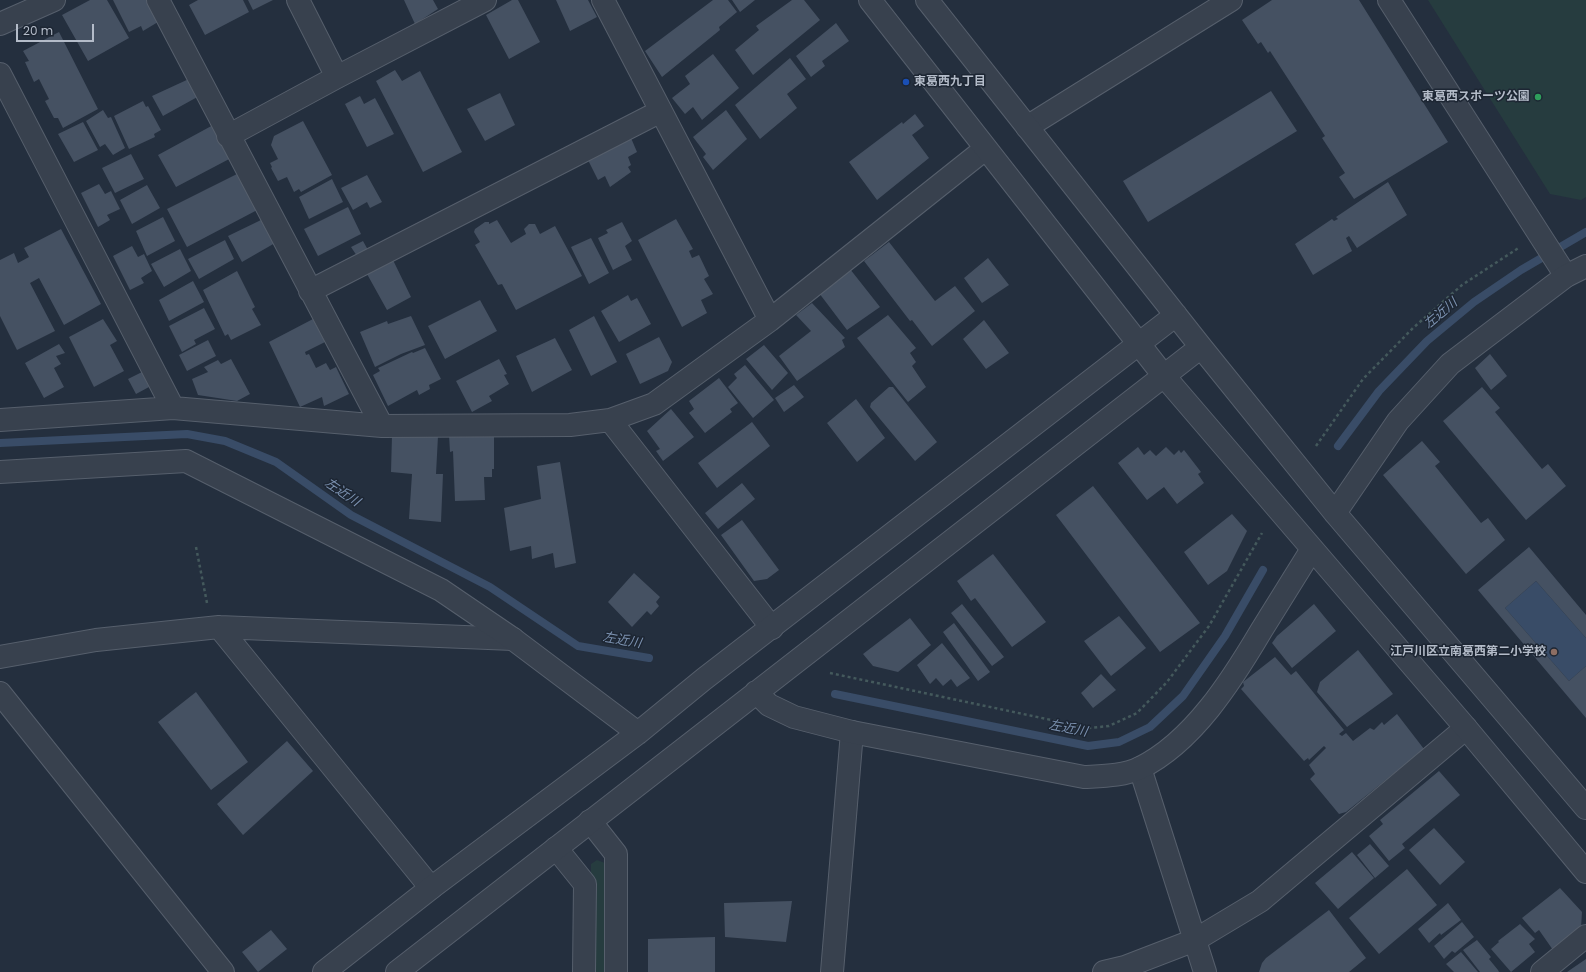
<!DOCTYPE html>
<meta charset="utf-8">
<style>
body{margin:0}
#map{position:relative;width:1586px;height:972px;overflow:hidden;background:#242f3e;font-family:Poppins,sans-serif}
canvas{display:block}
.scale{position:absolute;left:16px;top:24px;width:78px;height:18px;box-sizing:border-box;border:2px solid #b4bcc9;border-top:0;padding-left:5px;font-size:12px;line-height:14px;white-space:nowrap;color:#b4bcc9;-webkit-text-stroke:3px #1d2633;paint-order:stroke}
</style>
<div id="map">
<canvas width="1586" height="972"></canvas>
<div class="scale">20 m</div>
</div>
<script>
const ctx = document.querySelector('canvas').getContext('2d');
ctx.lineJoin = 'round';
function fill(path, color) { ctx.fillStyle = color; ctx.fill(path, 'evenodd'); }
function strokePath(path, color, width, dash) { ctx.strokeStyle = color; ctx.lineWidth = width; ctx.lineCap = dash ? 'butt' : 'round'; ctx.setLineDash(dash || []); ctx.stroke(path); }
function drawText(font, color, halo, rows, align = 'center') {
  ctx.font = font + ' Poppins,"Noto Sans JP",sans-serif'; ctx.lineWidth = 3; ctx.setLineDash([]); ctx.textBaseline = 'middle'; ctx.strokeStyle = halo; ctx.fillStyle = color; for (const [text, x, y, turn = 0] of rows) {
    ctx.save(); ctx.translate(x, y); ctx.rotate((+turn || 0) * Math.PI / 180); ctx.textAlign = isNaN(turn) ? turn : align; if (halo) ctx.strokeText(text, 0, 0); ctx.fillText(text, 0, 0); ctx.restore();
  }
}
fill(new Path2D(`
 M1428 0H1586V197L1581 200 1550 194Z
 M597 860 605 863V972H591V864Z`), '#263c3f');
fill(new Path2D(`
 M1536 581 1586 638V666L1569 681 1505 608Z`), '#394c67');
strokePath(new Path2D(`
 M0 443 187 434 225 441 276 462 351 515 490 587 578 646 649 658
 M1338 446 1379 391 1427 341 1474 302 1521 270 1586 232
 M835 694 1088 746 1119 742 1150 727 1183 696 1225 636 1263 570`), '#394c67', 8);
fill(new Path2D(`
 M90 0H107L129 38 88 61 62 15Z
 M113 0H148L158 22 143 31 141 26 129 32Z
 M198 0H243L249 12 205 35 189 5Z
 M248 0H273L253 10Z
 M404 0H433L438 9 415 24Z
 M512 0H518L540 42 509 59 486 15Z
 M556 0H588L597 17 570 31Z
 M713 0H728L737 12 719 27 720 30 662 77 645 51Z
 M732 0H755L740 12Z
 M792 0H804L820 20 753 75 735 50 759 30 756 26Z
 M1272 0H1359L1448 142 1354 199 1339 177 1345 173 1322 138 1325 136 1270 51 1268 53 1261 42 1258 44 1242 20Z
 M836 23 849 41 822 61 825 66 811 77 796 56Z
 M59 32 98 109 63 128 58 118H54L45 101 49 99 39 79 34 82 25 62 29 61 23 51Z
 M713 54 739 88 702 120 693 107 685 114 672 98 690 84 685 76Z
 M790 58 806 79 787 94 797 108 760 139 735 105Z
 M395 70 402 81 420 71 462 152 423 172 376 81Z
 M191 78 201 95 163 116 152 96Z
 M1271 91 1297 131 1148 222 1123 181Z
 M500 93 515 125 485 141 467 109Z
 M360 96 364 104 375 98 394 134 367 147 345 104Z
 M143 101 146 107 148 106 161 130 154 134 155 137 129 149 114 116Z
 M103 110 108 118 111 117 125 148 113 155 105 144 100 147 86 121Z
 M726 110 747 139 713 170 703 157 706 154 693 137Z
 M915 114 924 126 912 135 929 158 877 200 849 162 902 122 903 124Z
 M303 121 332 175 301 192 299 189 294 192 287 177 278 181 271 168 272 167 270 163 278 159 271 145 274 136Z
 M83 122 98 150 74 162 58 134Z
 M215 124 233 157 176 187 158 155Z
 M631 138 637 152 628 157 631 165 628 167 631 172 610 187 605 176 598 180 588 160Z
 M131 154 144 179 115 193 102 168Z
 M243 171 261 208 187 247 167 209Z
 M367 175 382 202 370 208 367 202 353 210 341 188Z
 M332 179 343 202 309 219 299 197Z
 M1388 182 1407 215 1357 248 1349 236 1346 238 1352 251 1313 275 1295 244 1332 219 1334 221 1338 219 1336 217Z
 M99 184 105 194 111 191 120 209 107 215 110 220 98 227 81 193Z
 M147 185 160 208 132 224 120 200Z
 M348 207 361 234 318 256 304 229Z
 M163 217 175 241 147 256 136 231Z
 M676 219 693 249 689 251 692 258 699 255 709 276 704 279 713 294 701 300 707 313 682 327 638 240Z
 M261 220 275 243 242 262 228 236Z
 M497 220 511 243 526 234 524 229 529 224H535L540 234 555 226 582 276 516 310 502 284 498 285 475 245 480 242 474 232 475 229 485 222H489V224Z
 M622 222 632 241 625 246 632 260 613 270 598 238 608 233 606 230Z
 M61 229 101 304 64 325 39 278 30 283 55 331 17 350 0 316V260L14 253 18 263 29 257 24 248Z
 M591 238 609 273 589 284 571 247Z
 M225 240 234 259 199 279 188 259Z
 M363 241 368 250 357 256 351 247Z
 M889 242 935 301 955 286 975 311 932 346 912 320 910 321 864 261Z
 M132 246 138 257 144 254 152 271 141 278 144 283 130 290 113 256Z
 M180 249 191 271 164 287 151 264Z
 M988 258 1009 285 982 303 964 278Z
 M393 260 411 297 387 310 367 274Z
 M850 269 880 307 847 330 819 293Z
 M237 271 255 307 252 309 261 325 231 340 228 334 225 336 203 290Z
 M193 281 204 302 169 321 159 300Z
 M628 295 631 301 637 298 651 324 619 342 601 311Z
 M480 300 497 331 445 359 428 326Z
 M812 303 845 338 842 340 845 347 797 381 779 356 811 331 796 315Z
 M204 308 215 329 194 340 196 344 182 352 169 326Z
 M888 315 916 348 910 353 916 362 912 366 926 387 908 402 857 338Z
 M411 316 425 345 401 354 375 367 360 332 387 321 388 324Z
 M594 316 617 362 591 376 569 330Z
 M103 319 117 341 110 345 124 371 94 387 69 337Z
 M313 319 325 342 305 352 306 355 309 354 316 368 326 363 330 370 336 367 349 394 324 406 322 397 300 407 269 342Z
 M984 320 1009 353 986 369 963 339Z
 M659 337 672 362 668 371 640 384 626 354Z
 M555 338 572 370 532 392 516 356Z
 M208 340 216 356 187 371 179 355Z
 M59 344 65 353 56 356 61 364 54 368 64 387 44 398 25 363Z
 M764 345 788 373 772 390 746 359Z
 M425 348 441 379 429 385 430 389 419 395 417 390 388 406 373 375 380 371 378 368 412 352 413 353Z
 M1490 354 1507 376 1491 390 1475 368Z
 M231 359 250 394 237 401 198 395 192 379 208 372 204 367 218 360 221 364Z
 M499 359 507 374 504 375 509 384 489 396 492 401 472 412 456 381Z
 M745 365 774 400 753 418 728 387 737 378 734 374Z
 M142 372 149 387 136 394 128 379Z
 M719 378 738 403 730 409 732 412 705 433 689 413 694 409 689 401Z
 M794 385 804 397 784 412 775 398Z
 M889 387H893L937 442 915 461 870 407 871 403Z
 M1482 387 1500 408 1495 412 1542 469 1548 464 1566 486 1526 520 1443 421Z
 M856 399 885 438 857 462 827 423Z
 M671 409 694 437 663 461 656 451 660 449 647 431Z
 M752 422 770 446 717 488 698 463Z
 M392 435 438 436 436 474H443L441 522 409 519 412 474 391 472Z
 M449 435 494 437V469H492V477H484L485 500 455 501 453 451 450 452Z
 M1422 441 1440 462 1435 466 1481 523 1488 518 1505 540 1466 574 1383 475Z
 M1138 447 1144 455 1150 450 1156 456 1166 447 1174 455 1179 450 1181 453 1184 450 1201 472 1198 474 1204 483 1177 504 1164 487 1147 500 1118 463Z
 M560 462 576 563 555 568 553 553 532 559 531 546 510 551 504 508 541 499 537 466Z
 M742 483 755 499 718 529 705 513Z
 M1093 486 1200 623 1160 652 1056 515Z
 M1232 514 1247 531 1227 571 1208 585 1184 552Z
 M742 520 779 570 767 579 754 581 721 535Z
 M1529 547 1586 615V638L1536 581 1505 608 1569 681 1586 666V718L1478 590Z
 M993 554 1046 622 1012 647 975 598 971 601 957 581Z
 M634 573 660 597 656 602 659 606 651 615 647 611 632 627 608 602Z
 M962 604 1004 657 992 666 951 613Z
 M1314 604 1336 631 1292 668 1272 643 1277 636Z
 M1119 616 1146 648 1111 676 1084 641Z
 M910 618 931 645 898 672 873 666 863 654Z
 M954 623 990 672 978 681 943 632Z
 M942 643 970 678 957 687 951 679 943 686 936 678 930 684 917 665Z
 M1358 650 1393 694 1347 727 1317 692 1320 682Z
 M1275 657 1291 675 1296 671 1344 730 1339 734 1342 736 1346 733 1353 741 1370 728 1374 730 1382 722 1384 725 1397 714 1424 749 1346 812 1339 814 1310 779 1315 774 1309 765 1326 748 1324 746 1309 760 1308 758 1304 761 1241 689 1244 686 1243 682Z
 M1101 674 1116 690 1093 708 1081 693Z
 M196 692 248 762 211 790 158 722Z
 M287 741 313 771 243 835 217 804Z
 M1439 771 1460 795 1402 844 1405 848 1389 861 1369 836 1383 824 1380 820Z
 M1434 828 1465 862 1440 885 1409 850Z
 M1370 844 1389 866 1375 878 1357 855Z
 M1352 852 1374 878 1338 909 1315 883Z
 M1407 869 1437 905 1379 954 1349 918Z
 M1560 888 1582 912 1581 928 1553 950 1539 930 1535 933 1522 918Z
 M792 901 786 942 725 937 724 903Z
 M1448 903 1461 920 1441 935 1440 933 1429 943 1418 929Z
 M1329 910 1366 958 1349 972H1259L1262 963 1266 958Z
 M1462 922 1474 937 1455 953 1452 951 1444 959 1434 946Z
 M1520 924 1535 939 1529 944 1535 952 1511 972 1491 949 1499 942 1498 941Z
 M271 930 287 949 258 972 242 952Z
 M715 937V972H648V939Z
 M1477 940 1491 957 1489 959 1498 970 1499 972H1480L1463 950Z
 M1461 952 1478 972H1454L1446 964Z
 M1586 959V972H1567Z`), '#455162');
const minor = new Path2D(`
 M158 0 382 426
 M298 0 337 77
 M603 0 770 320
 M1389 0 1566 276
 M0 24 54 0
 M0 74 173 408
 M1027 127 1231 0
 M228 136 337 77 485 0
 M310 291 661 111
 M0 420 173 408 382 426 570 425 610 420 654 404 770 320 985 149
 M610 420 772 628
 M219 627 431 888
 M0 657 96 640 219 627 513 639
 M0 693 223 972
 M1140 768 1205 972
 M590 821 616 854V972
 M556 848 585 884 584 972
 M832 972 852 732
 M1104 972 1125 967 1195 940 1260 901 1466 728
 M1542 972 1586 936`);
const tertiary = new Path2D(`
 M870 0 1164 376 1466 728 1586 872
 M927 0 1201 347 1335 513 1586 808
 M0 472 186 461 441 590 513 639 638 733
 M1335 513 1398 421 1450 364 1566 276 1586 266
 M756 692 769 705 794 717 852 732 1084 777C1102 776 1124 776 1140 768 1193 742 1232 680 1261 631 1278 604 1295 576 1312 549
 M324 972 431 888 638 733 704 679 1176 315
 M397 972 1201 347`);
strokePath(minor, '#565f6c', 24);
strokePath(tertiary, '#565f6c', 24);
strokePath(new Path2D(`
 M1316 446 1363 379 1413 328 1462 285 1520 247
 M196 547 207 603
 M830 673 1089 728 1109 726 1137 713 1167 682 1209 626 1262 533`), '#44595c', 2.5, [3, 3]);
strokePath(minor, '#38414e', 22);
strokePath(tertiary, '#38414e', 22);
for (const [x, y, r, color] of [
 [906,82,4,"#1a4fb4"],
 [1538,97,4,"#2e9e5b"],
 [1554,652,4,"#8d6e63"]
]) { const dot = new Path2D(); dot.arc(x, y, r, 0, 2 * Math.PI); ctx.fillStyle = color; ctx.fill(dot); strokePath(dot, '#1d2633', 1.5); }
drawText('bold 12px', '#b4bcc9', '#1d2633', [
 ["東葛西九丁目",914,82,"left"],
 ["東葛西スポーツ公園",1530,97],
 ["江戸川区立南葛西第二小学校",1546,652]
], 'right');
drawText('italic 13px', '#7c92b1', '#1d2633', [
 ["左近川",1441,314,-40],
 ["左近川",342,493,34],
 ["左近川",622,641,10],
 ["左近川",1068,729,11]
]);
</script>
